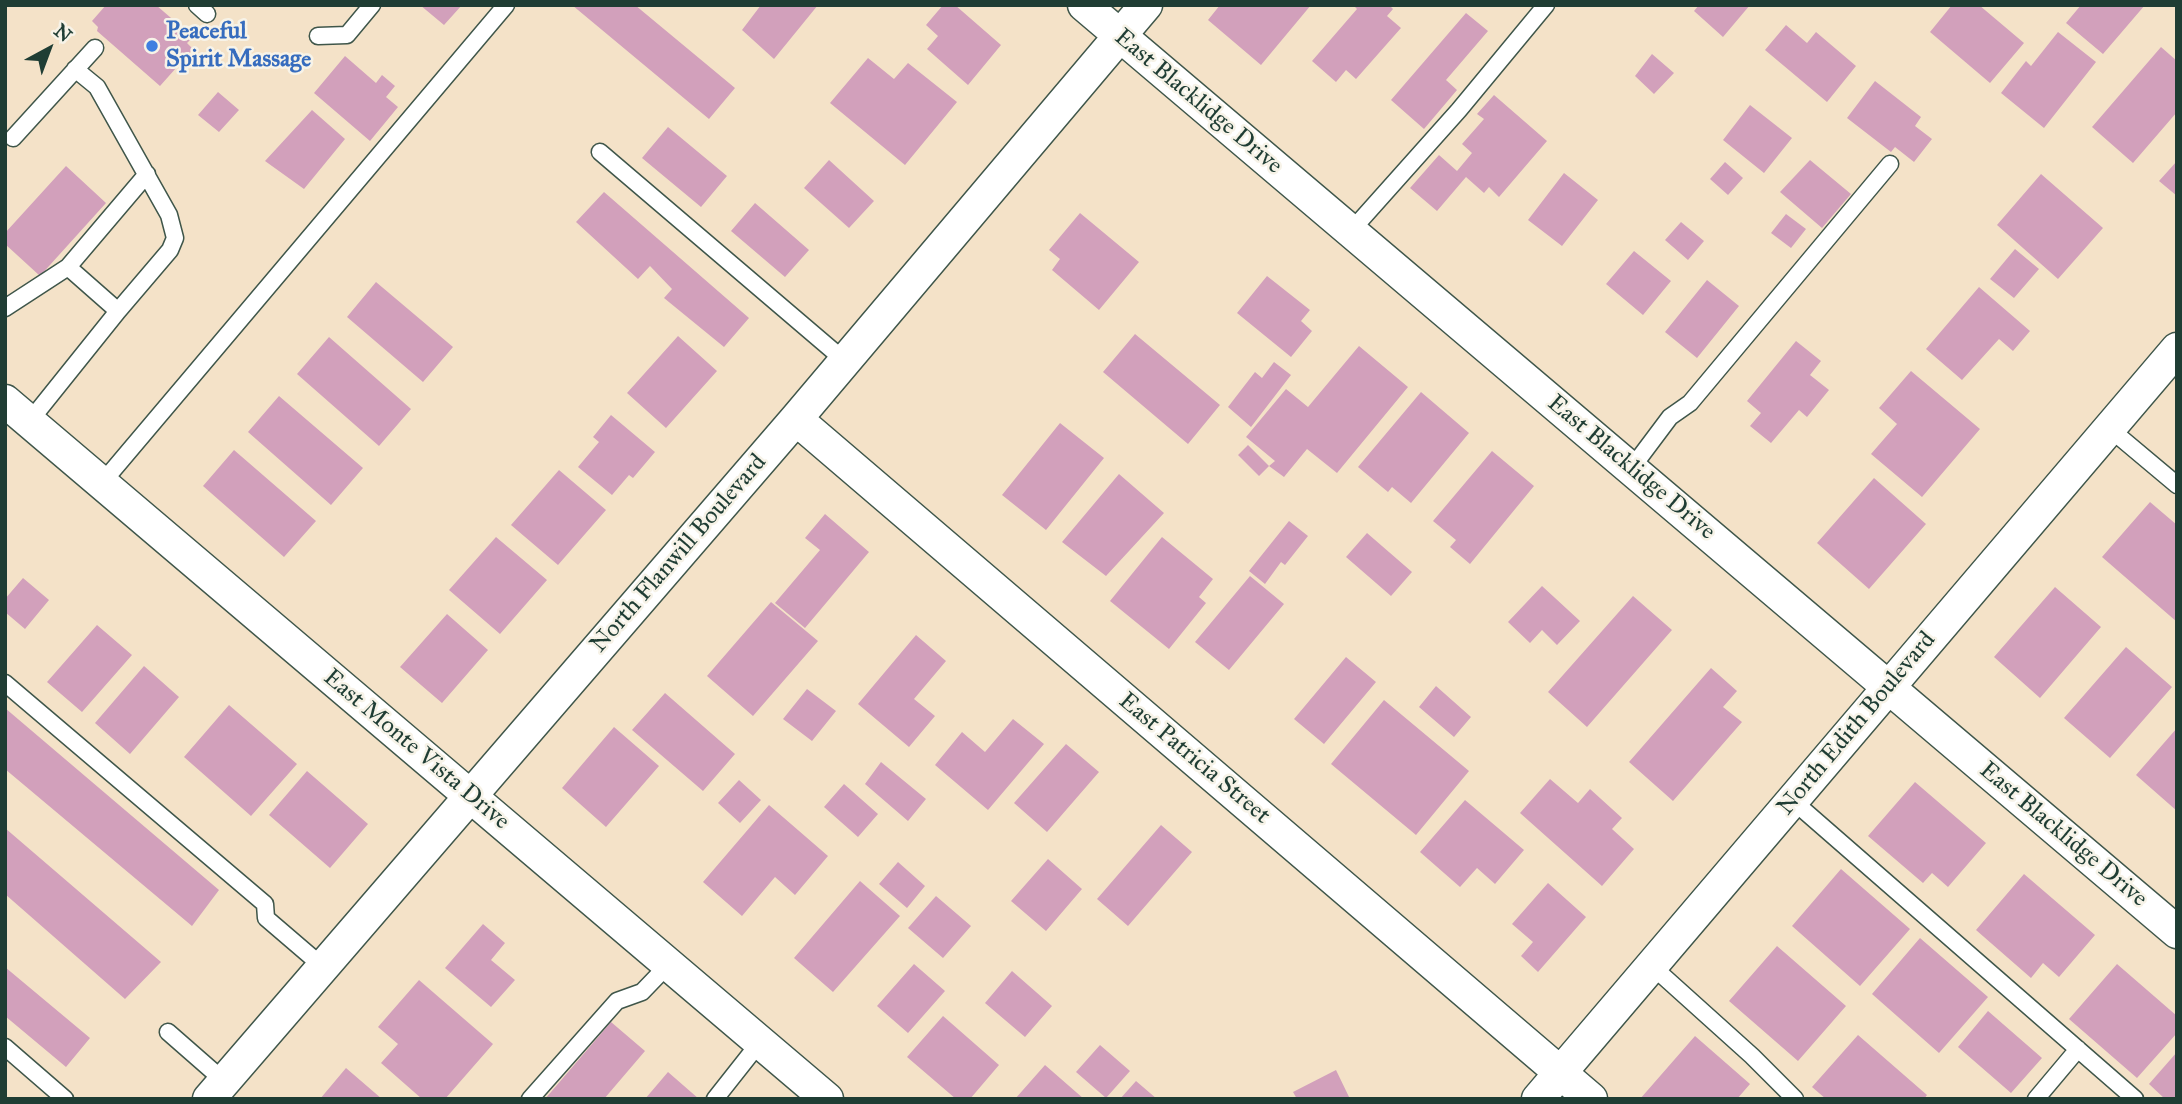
<!DOCTYPE html>
<style>
body{margin:0}
#map{position:relative;width:2182px;height:1104px;overflow:hidden;background:#f4e2c8;font-family:"IM FELL Great Primer",serif}
canvas{display:block}
.frame{position:absolute;inset:0;border:7px solid #1f3d34;pointer-events:none}
.north{position:absolute;left:14px;top:14px;width:70px;height:70px;-webkit-text-stroke:5px #f7f3e8;paint-order:stroke;rotate:41deg;font-size:19px;font-weight:700;line-height:28px;text-align:center;color:#1f3d34}
.north::after{content:'';display:block;margin:auto;width:24px;height:32px;background:#1f3d34;clip-path:polygon(50% 0,100% 100%,50% 72%,0 100%)}
</style>
<div id="map">
<canvas width="2182" height="1104"></canvas>
<div class="frame"></div>
<div class="north">N</div>
</div>
<script>
const ctx = document.querySelector('canvas').getContext('2d');
ctx.lineJoin = 'round';
function fill(path, color) { ctx.fillStyle = color; ctx.fill(path, 'evenodd'); }
function strokePath(path, color, width, dash) { ctx.strokeStyle = color; ctx.lineWidth = width; ctx.lineCap = dash ? 'butt' : 'round'; ctx.setLineDash(dash || []); ctx.stroke(path); }
function drawText(font, color, halo, rows, align = 'center') {
  ctx.font = font + ' "IM FELL Great Primer",serif'; ctx.lineWidth = 5; ctx.setLineDash([]); ctx.textBaseline = 'middle'; ctx.strokeStyle = halo; ctx.fillStyle = color; for (const [text, x, y, turn = 0] of rows) {
    ctx.save(); ctx.translate(x, y); ctx.rotate((+turn || 0) * Math.PI / 180); ctx.textAlign = isNaN(turn) ? turn : align; if (halo) ctx.strokeText(text, 0, 0); ctx.fillText(text, 0, 0); ctx.restore();
  }
}
fill(new Path2D(`
 M106 5H156L193 37 187 43 193 49 160 86 97 31 98 27 92 21Z
 M420 5H462L444 25Z
 M572 5H635L735 88 709 119Z
 M761 5H818L774 59 742 30Z
 M943 5H955L1001 45 968 85 927 49 938 36 926 25Z
 M1220 5H1311L1261 65 1208 20Z
 M1353 5H1389L1393 9 1387 16 1401 28 1356 79 1346 70 1336 82 1312 61 1357 9Z
 M1699 5H1750L1723 37 1694 11Z
 M1952 5H1979L2024 43 1990 83 1930 32Z
 M2081 5H2145L2103 54 2066 23Z
 M1466 13 1488 31 1446 80 1457 90 1424 129 1391 100Z
 M1786 25 1807 43 1816 32 1856 66 1827 102 1765 50Z
 M2058 32 2096 62 2044 128 2001 93 2026 61 2031 66Z
 M2161 47 2177 61V112L2133 163 2092 127Z
 M1652 54 1674 73 1654 94 1635 76Z
 M345 56 376 83 382 75 395 86 386 97 398 107 370 141 314 93Z
 M868 58 894 79 908 63 957 102 905 165 830 103Z
 M1875 81 1921 117 1915 126 1932 139 1914 162 1895 147 1891 152 1847 118Z
 M218 92 239 110 219 132 198 115Z
 M1494 95 1547 141 1499 197 1489 187 1484 193 1466 177 1437 211 1410 188 1439 155 1457 171 1472 153 1462 144 1484 119 1477 114Z
 M1750 105 1792 138 1764 173 1723 140Z
 M312 110 345 139 304 189 265 161Z
 M668 127 727 176 701 207 642 158Z
 M829 160 874 201 849 228 804 188Z
 M1810 160 1851 194 1822 228 1780 192Z
 M2177 161V196L2159 181Z
 M1725 162 1743 178 1728 195 1710 179Z
 M66 166 106 203 40 276 5 244V233Z
 M1564 173 1598 200 1562 246 1528 220Z
 M2041 174 2103 228 2058 279 1997 225Z
 M604 192 749 318 724 347 664 298 672 289 650 266 638 279 576 222Z
 M755 203 809 250 785 277 731 231Z
 M1080 213 1139 262 1099 310 1052 270 1060 259 1049 250Z
 M1786 214 1806 229 1791 248 1771 233Z
 M1681 222 1704 241 1688 260 1665 240Z
 M2015 249 2039 269 2014 298 1990 279Z
 M1634 251 1671 281 1643 315 1606 284Z
 M1267 276 1310 310 1301 321 1312 331 1291 357 1237 313Z
 M1707 280 1739 306 1697 358 1665 332Z
 M376 282 453 347 423 382 347 317Z
 M1979 287 2030 331 2013 351 1999 339 1962 380 1926 349Z
 M1135 334 1220 405 1188 444 1103 372Z
 M678 336 717 371 666 428 627 393Z
 M329 337 411 409 379 446 297 374Z
 M1796 341 1821 361 1810 375 1829 390 1807 417 1799 410 1771 443 1750 426 1761 413 1747 401Z
 M1359 346 1408 387 1337 473 1307 449 1284 477 1269 466 1275 461 1246 437 1286 389 1308 407Z
 M1274 362 1291 375 1251 427 1228 407 1255 372 1262 378Z
 M1911 371 1980 429 1922 497 1871 454 1897 424 1879 408Z
 M1421 392 1469 433 1411 503 1392 487 1388 492 1358 467Z
 M279 396 363 468 331 505 248 432Z
 M611 415 655 452 633 478 629 475 612 495 578 467 599 442 593 437Z
 M1060 423 1104 458 1046 530 1002 495Z
 M1248 445 1269 466 1259 476 1238 455Z
 M234 450 316 521 284 557 203 486Z
 M1492 451 1534 486 1470 564 1450 547 1456 540 1433 521Z
 M559 470 606 510 558 565 511 525Z
 M1119 474 1164 513 1106 576 1062 542Z
 M1874 478 1926 524 1869 589 1817 543Z
 M2150 502 2177 525V622L2102 557Z
 M825 514 869 552 805 628 775 603 820 550 805 538Z
 M1289 521 1308 536 1285 565 1281 562 1265 584 1249 571Z
 M1367 533 1412 572 1391 596 1346 557Z
 M496 537 547 580 500 634 449 590Z
 M1162 537 1213 579 1199 597 1206 603 1169 649 1110 601Z
 M1250 576 1284 604 1229 670 1195 642Z
 M23 578 49 600 25 629 5 612V599Z
 M1542 586 1580 621 1557 645 1542 630 1530 643 1508 622Z
 M2055 587 2101 627 2040 698 1994 657Z
 M1633 596 1672 630 1587 727 1548 692Z
 M771 602 818 641 753 716 707 676Z
 M447 614 488 650 442 703 400 667Z
 M97 625 132 655 82 712 47 682Z
 M916 635 946 661 914 699 935 716 909 747 858 704Z
 M2126 647 2172 687 2110 758 2064 718Z
 M1346 657 1376 682 1324 744 1294 719Z
 M144 666 179 697 130 754 95 723Z
 M1711 668 1737 691 1723 707 1742 722 1673 801 1629 762Z
 M1436 686 1471 717 1454 737 1419 707Z
 M807 689 836 711 812 741 783 719Z
 M665 693 735 754 703 791 632 730Z
 M1384 700 1469 771 1416 835 1331 764Z
 M229 705 297 764 251 816 184 757Z
 M5 708 219 890 192 926 5 769Z
 M1013 719 1044 744 988 810 935 765 962 732 985 752Z
 M614 727 659 766 606 827 562 788Z
 M2177 728V811L2136 775Z
 M1066 744 1099 772 1047 832 1014 803Z
 M881 762 926 799 908 821 865 784Z
 M307 771 368 824 330 868 269 815Z
 M1550 779 1578 803 1590 789 1622 818 1612 829 1634 849 1602 886 1520 813Z
 M739 780 761 800 740 823 718 803Z
 M1915 782 1986 843 1948 887 1932 873 1923 883 1868 836Z
 M844 784 878 814 858 837 824 807Z
 M1465 800 1524 850 1495 884 1477 868 1460 887 1420 852Z
 M769 805 828 856 795 895 775 877 742 916 703 882Z
 M1161 825 1192 852 1128 926 1097 899Z
 M5 828 161 962 125 999 5 894Z
 M1048 859 1082 889 1046 931 1011 901Z
 M898 862 925 886 907 908 879 884Z
 M1841 869 1910 929 1860 986 1792 926Z
 M2024 874 2095 935 2059 977 2043 963 2031 978 1976 930Z
 M860 881 900 916 833 992 794 958Z
 M1548 883 1586 917 1538 972 1521 956 1533 942 1512 924Z
 M936 896 971 926 943 958 908 928Z
 M483 924 505 943 491 960 515 980 491 1007 445 968Z
 M1920 938 1988 997 1939 1053 1872 994Z
 M1777 946 1846 1006 1798 1061 1729 1001Z
 M914 964 945 991 908 1033 877 1006Z
 M2117 964 2177 1016V1033L2137 1078 2069 1019Z
 M5 967 90 1038 66 1067 5 1016Z
 M1012 971 1052 1006 1025 1037 985 1003Z
 M419 980 493 1044 445 1099H422L381 1063 398 1044 378 1027Z
 M1988 1011 2042 1058 2011 1093 1958 1047Z
 M943 1016 999 1065 970 1099H956L907 1057Z
 M611 1022 645 1051 604 1099H545Z
 M1858 1035 1927 1095 1924 1099H1826L1812 1087Z
 M1695 1036 1750 1084 1737 1099H1640Z
 M1100 1045 1130 1071 1106 1098 1076 1072Z
 M2177 1052V1099H2165L2149 1084Z
 M1045 1065 1084 1099H1015Z
 M346 1068 382 1099H320Z
 M1336 1070 1350 1099H1297L1293 1092Z
 M668 1072 699 1099H645Z
 M1136 1081 1157 1099H1120Z`), '#d2a0bb');
const lane = new Path2D(`
 M197 5 207 14
 M318 36 347 35 372 5
 M13 138 95 48
 M600 152 845 361
 M1351 231 1459 110 1546 5
 M5 308 68 267
 M118 311 68 267 147 174
 M29 422 118 311 170 250 175 238 169 215 97 87 75 69
 M2109 428 2177 485
 M1631 469 1670 417 1690 403 1890 164
 M102 483 506 5
 M5 683 265 904 266 918 322 966
 M1792 800 2135 1099
 M1652 966 1752 1056 1795 1099
 M168 1032 224 1081
 M5 1047 65 1099
 M530 1099 617 1001 642 992 668 965
 M715 1099 760 1042
 M2036 1099 2078 1049`);
const street = new Path2D(`
 M1084 5 2177 932
 M5 401 827 1099
 M796 419 1591 1099
 M209 1099 796 419 1146 5
 M1538 1099 2177 349`);
strokePath(lane, '#3f564a', 19);
strokePath(street, '#3f564a', 35);
strokePath(lane, '#fff', 16);
strokePath(street, '#fff', 32);
for (const [x, y, r, color] of [
 [152,46,7,"#3f7fe0"]
]) { const dot = new Path2D(); dot.arc(x, y, r, 0, 2 * Math.PI); ctx.fillStyle = color; ctx.fill(dot); strokePath(dot, '#f7f3e8', 2.5); }
drawText('bold 24px', '#366cbe', '#f7f3e8', [
 ["Peaceful",166,32],
 ["Spirit Massage",166,60]
], 'left');
drawText('24px', '#1f3d34', '#f7f3e8', [
 ["East Blacklidge Drive",1198,102,40],
 ["East Blacklidge Drive",1631,468,40],
 ["North Flanwill Boulevard",679,554,-49],
 ["North Edith Boulevard",1857,724,-50],
 ["East Monte Vista Drive",416,750,40],
 ["East Patricia Street",1194,759,40],
 ["East Blacklidge Drive",2063,835,40]
]);
</script>
